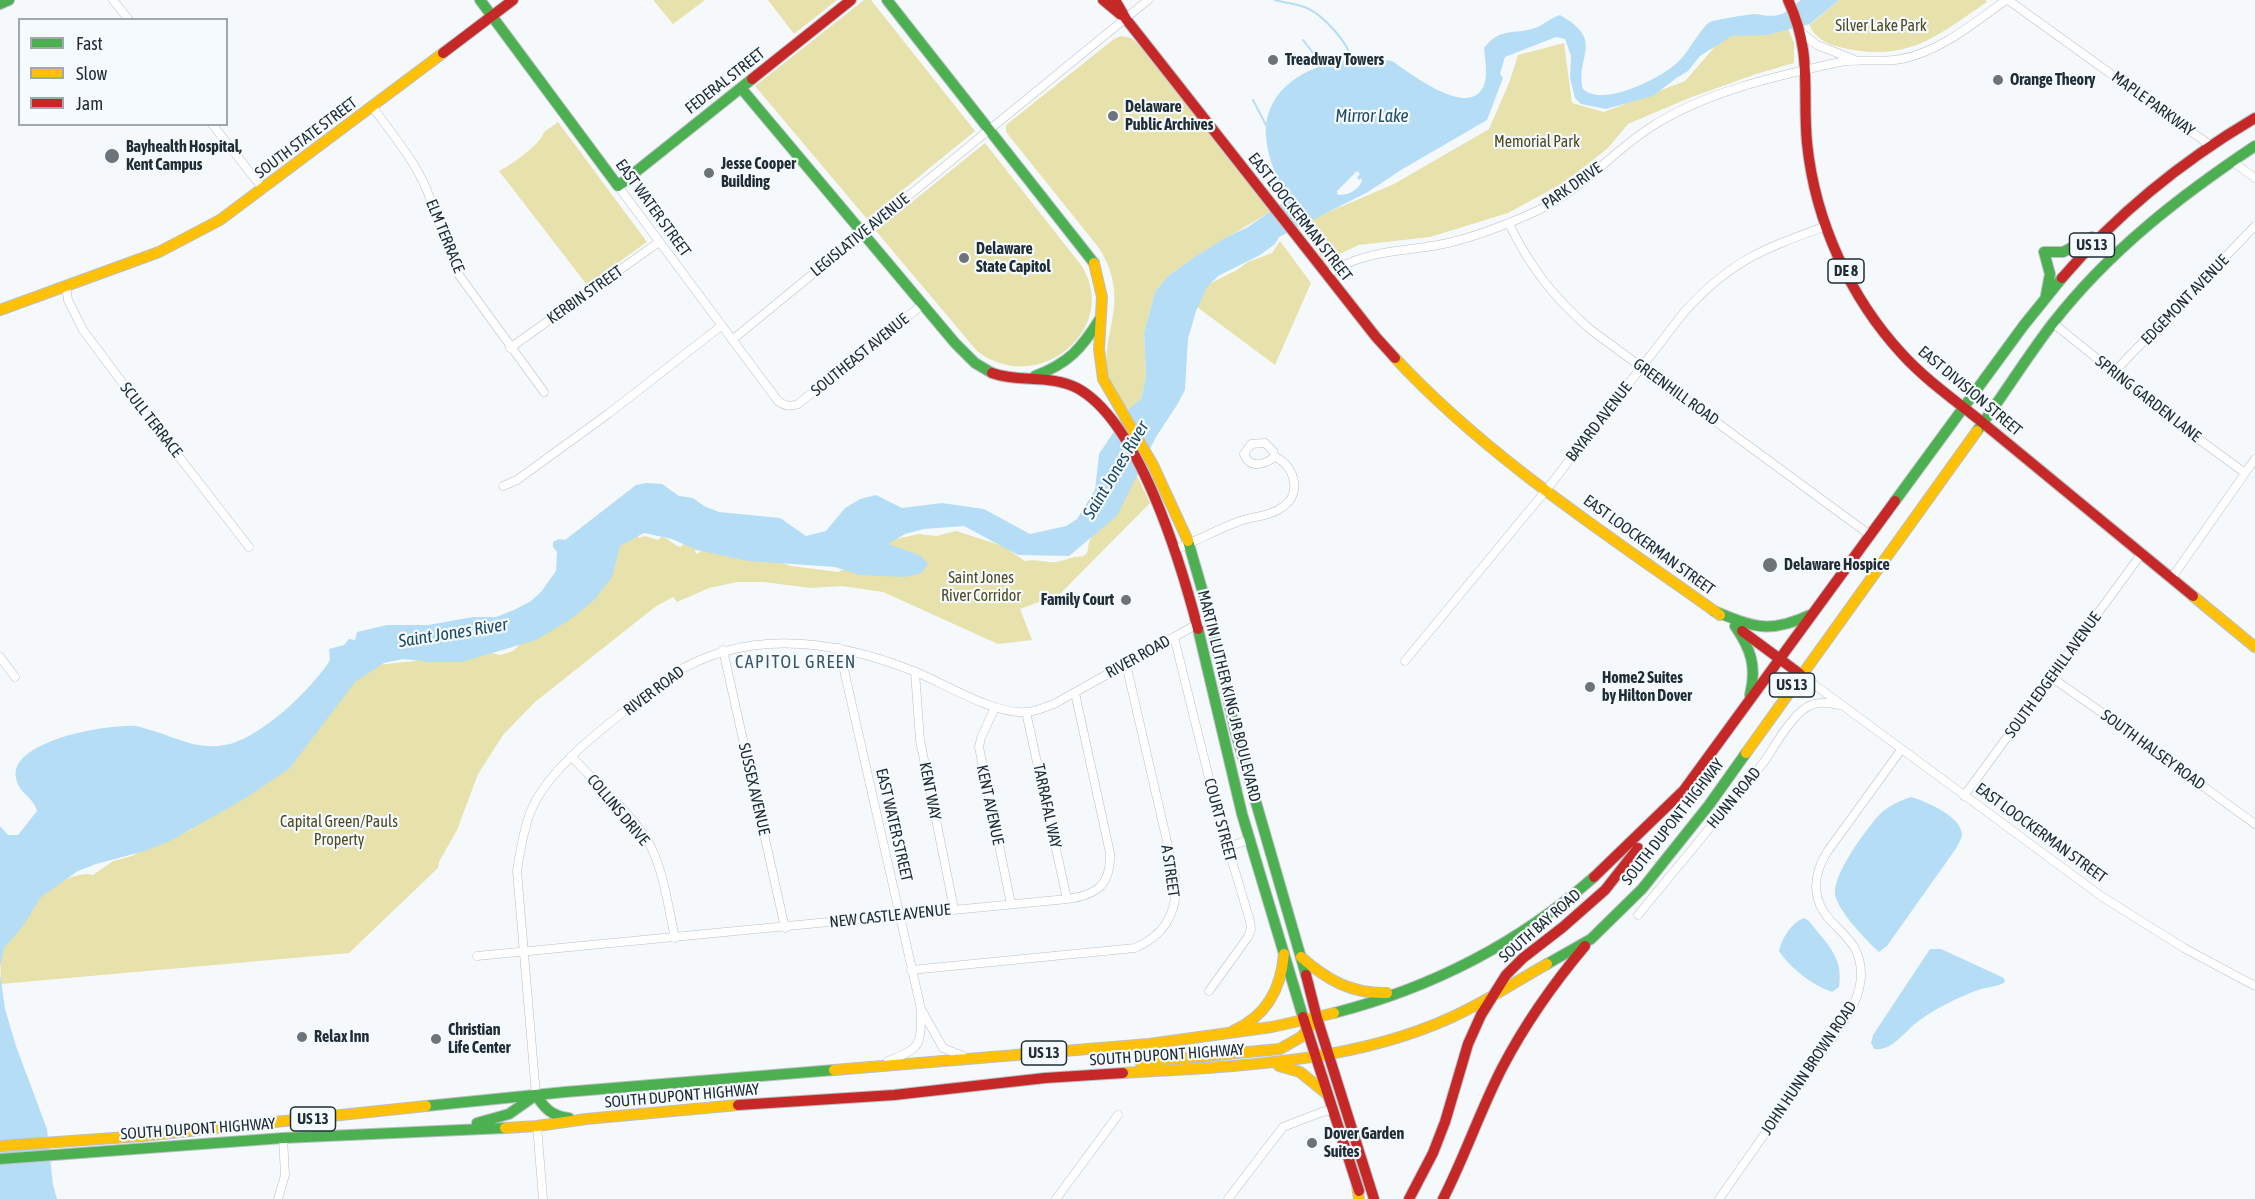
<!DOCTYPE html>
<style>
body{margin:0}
#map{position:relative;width:2255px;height:1199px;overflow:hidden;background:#f6f9fc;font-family:"Asap Condensed",sans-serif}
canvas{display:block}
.legend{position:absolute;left:18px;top:18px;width:210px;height:108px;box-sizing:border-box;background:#f4fafe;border:2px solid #a0a8ad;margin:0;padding:8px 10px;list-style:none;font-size:18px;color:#212d34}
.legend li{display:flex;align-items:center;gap:12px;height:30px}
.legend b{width:30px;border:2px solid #a0a8ad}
</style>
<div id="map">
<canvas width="2255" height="1199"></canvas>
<ul class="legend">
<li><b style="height:8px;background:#4caf50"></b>Fast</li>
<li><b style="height:8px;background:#ffc107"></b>Slow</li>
<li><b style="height:8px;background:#c62828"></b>Jam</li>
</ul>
</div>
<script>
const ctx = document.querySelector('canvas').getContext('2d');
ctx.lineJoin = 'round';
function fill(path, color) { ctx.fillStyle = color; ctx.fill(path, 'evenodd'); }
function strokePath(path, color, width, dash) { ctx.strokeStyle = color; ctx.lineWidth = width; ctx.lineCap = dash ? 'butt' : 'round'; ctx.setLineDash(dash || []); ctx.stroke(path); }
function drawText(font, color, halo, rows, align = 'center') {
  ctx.font = font + ' "Asap Condensed",sans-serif'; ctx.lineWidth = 4.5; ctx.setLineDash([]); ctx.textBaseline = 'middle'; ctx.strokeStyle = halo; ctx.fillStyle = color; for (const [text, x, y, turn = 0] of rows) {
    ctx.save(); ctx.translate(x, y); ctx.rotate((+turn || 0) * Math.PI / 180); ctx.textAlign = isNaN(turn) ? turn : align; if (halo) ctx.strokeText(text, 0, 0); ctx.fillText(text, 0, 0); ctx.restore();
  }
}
fill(new Path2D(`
 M653 0H705L673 24Z
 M768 0H837L794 34Z
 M864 0H871L975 131 867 219 755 86Z
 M1800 0H1804H1801L1811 24 1839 0H1986L1987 2C1938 35 1911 61 1848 49 1833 46 1821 43 1812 30 1807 21 1804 10 1800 0Z
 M1788 28 1794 43V63L1756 74 1689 98 1628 124 1608 148 1565 182 1508 213 1430 237 1359 245 1324 261 1302 228 1303 223 1394 184 1489 129 1509 83 1518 55 1564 43 1572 103 1604 112 1685 81 1719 42 1736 34 1767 35Z
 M1121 36 1131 38 1139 45 1270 212 1196 256 1167 277 1155 292 1144 333 1146 377 1141 399 1128 412C1122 403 1114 394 1111 384 1100 358 1112 332 1114 306 1116 285 1110 265 1099 248L1006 132V125L1114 39Z
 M558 122 647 242 587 285 499 171C511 165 541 144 544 132Z
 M985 143 1081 265C1122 328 1038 398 977 351L876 231Z
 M1280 241 1311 283 1275 365 1193 304 1207 285 1237 270 1248 262 1272 253Z
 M1135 472 1150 503 1060 594 1020 609 1032 640 998 644 883 592 842 586 810 588 764 582H737L709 588 677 602 673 597 655 607 535 702 503 735 478 774 457 830 439 862 438 868 349 953 1 984 0 941C13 926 26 906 41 893 51 885 81 870 93 875L113 861 132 856 164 838 191 830 198 818 367 666 492 653 500 655 513 651 634 531 639 538 645 536 658 540 661 537C669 537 673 546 681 547L683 544 696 547 695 552 697 554 708 546 710 552 734 558 750 552 791 566 838 572 847 568 891 540 919 534 936 536 956 531 1003 546 1025 561C1035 559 1040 561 1050 562 1059 563 1066 559 1074 557 1080 556 1082 558 1087 553L1089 542 1115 490Z`), '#e7e1ab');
fill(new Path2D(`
 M1801 0H1839L1810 24 1767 35 1732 36 1700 56 1688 71 1675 79 1653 96 1606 109 1581 104 1575 98 1570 78 1571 56 1565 39 1556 37 1505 57 1500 74 1503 78 1487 120 1401 170 1368 192 1279 237 1275 244 1260 255 1218 276 1207 287 1196 311 1188 339 1185 390 1177 405 1156 437 1117 516 1069 556 1018 555 964 526 924 529 905 534 888 544 919 555 928 563 922 573 905 577 859 575 835 567 748 561 697 550 672 539 644 533 620 546 612 577 594 600 571 619 536 640 462 662H430L403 659 384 663 355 682 289 769 244 799 172 840 145 851 96 864 78 871 41 897 23 926 4 948 0 968V826L8 835H18L37 811C33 796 19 794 16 778 9 740 110 724 136 726 142 727 149 730 154 731 179 739 198 750 225 745 260 739 312 689 330 660L329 649 344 645 349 639 355 640 357 632 387 625H428L473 617H496L514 610 531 601 541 592 556 571 557 552 553 547V542L559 539 565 540 636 485 646 483 662 484 679 496 693 498 704 506 719 512 780 518 806 536 826 531 845 508 860 499 876 495 902 508 942 503 984 509 1030 534 1066 526 1077 519 1095 490 1099 454 1129 409 1141 399 1146 377 1144 333 1155 292 1167 277 1196 256 1227 237 1248 227 1284 202C1286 191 1281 186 1277 177 1271 164 1267 150 1266 137 1262 73 1341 51 1392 61 1409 72 1470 121 1484 85 1488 74 1485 60 1484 48 1500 27 1513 35 1535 28 1544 25 1550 18 1560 15 1606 41 1575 56 1583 89 1604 108 1663 77 1679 61 1688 53 1702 26 1710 22 1714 20 1750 14 1755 14 1763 15 1770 17 1778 15 1786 14 1794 5 1801 0ZM1357 171 1360 174 1357 177 1359 180 1361 178 1362 181C1357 191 1349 195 1338 195L1337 191Z
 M1911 797C1925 801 1961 816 1962 834 1962 838 1959 843 1957 847L1887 946 1879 952C1866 940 1841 914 1836 898 1829 878 1866 830 1879 815 1888 806 1899 801 1911 797Z
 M1804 918 1809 921C1826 943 1844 957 1839 987L1832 992C1812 985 1790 968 1779 951 1782 938 1791 923 1804 918Z
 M1930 949H1941L2004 978 2005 982C1998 987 1986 987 1978 990 1957 998 1938 1007 1920 1020 1906 1029 1893 1052 1874 1049L1871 1043 1873 1035Z
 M0 973 5 1009 16 1046 47 1129 53 1185 57 1199H0Z`), '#b5def6');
strokePath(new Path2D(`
 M1275 0C1285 3 1298 4 1307 8 1324 16 1349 43 1352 61
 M1303 40 1325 68
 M1253 100 1266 125`), '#b5def6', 2);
const street = new Path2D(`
 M113 0 129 20
 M2008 0 2210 145
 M1803 34 1817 45 1853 59
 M372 106C391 133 413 158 426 188 438 217 445 247 459 275L544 392
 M212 124 263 189
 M2232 161 2255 178
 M618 186 778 401C785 406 789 407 798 404L922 305
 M1509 224C1531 268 1553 297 1591 330L1870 535
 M1326 275C1367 248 1403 253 1448 243 1469 238 1489 231 1509 223 1531 214 1554 204 1573 189 1600 169 1623 145 1651 127 1707 91 1777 76 1840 62 1860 58 1881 63 1901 59 1940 52 1975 22 2006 0
 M66 286 68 300 83 330 138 404 249 547
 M2053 323 2178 424 2245 473
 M732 340 1148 0
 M510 348 659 242
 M2114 372 2255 226
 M503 486 517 480 608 414 721 326
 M1176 549C1198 540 1218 529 1240 521 1255 516 1272 516 1284 506 1303 492 1293 464 1275 457L1273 451 1265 443 1251 444 1244 454C1250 469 1263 465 1275 457
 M2171 579 2255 459
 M1174 637 1218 814 1250 921 1251 929 1248 937 1209 991
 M839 648 921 1009 943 1048 963 1056
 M723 650 785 928
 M0 657 15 677
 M1405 661 1547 489 1685 311C1732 260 1763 249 1826 226
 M915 672 920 740 954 909
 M1800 674 2101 896 2184 948 2255 986
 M2051 677 2108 717 2255 824
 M995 707 981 738 979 747 1011 904
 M1026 712 1067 899
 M571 756C593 780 634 816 649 843 664 871 668 907 675 938
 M1964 796 2142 553
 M1227 847 1249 840
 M1638 915 1764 762C1774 747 1794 711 1811 705 1820 701 1829 703 1839 705
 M477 956 1067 899C1097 895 1111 885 1110 853L1075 693
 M911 970 1135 948C1167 934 1179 909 1175 876L1126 664
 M888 1061C921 1048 921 1046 921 1011
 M536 1095 517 871C520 851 523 832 530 813 550 761 627 711 670 676 746 627 836 640 916 672 945 684 997 716 1028 712 1037 711 1045 707 1054 704L1210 617
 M537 1126 543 1199
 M278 1199 285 1175 283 1138
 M1056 1199 1118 1115
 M1228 1199 1283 1127 1322 1112 1332 1110
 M1719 1199 1849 1014C1860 993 1867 970 1854 947 1848 937 1838 929 1830 920 1811 899 1813 875 1827 852L1901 750`);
const fast = new Path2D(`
 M480 0 618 186 752 79
 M887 0 1094 263
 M0 4 9 0
 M741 88 955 343 975 363 992 373
 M2044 252H2063L2092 237
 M2044 252 2050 274 2046 295
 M1035 376C1069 363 1081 349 1100 319
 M1977 431C2003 396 2026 358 2053 323 2109 251 2180 196 2255 146
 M1895 501 2024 325 2062 278
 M1188 541 1210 617 1235 730 1306 975
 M1714 611C1754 627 1769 634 1810 615
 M1735 626C1751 649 1757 667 1750 695
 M1198 629 1242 814 1303 1017
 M1547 964 1591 939 1642 889 1709 805 1746 753
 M1334 1013C1431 988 1518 944 1594 877
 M426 1106 565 1092 834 1070
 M477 1123 509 1114 536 1095C545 1109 552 1116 569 1118
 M0 1159 283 1138 505 1128`);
const slow = new Path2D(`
 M1094 263 1102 297 1099 349 1103 379 1153 465 1188 541
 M0 310 159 252 220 220 443 53
 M1395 358C1489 459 1608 535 1720 615
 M2193 596 2255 647
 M1746 753 1977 431
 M1301 957C1327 980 1352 994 1387 993
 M1233 1031C1267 1016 1281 989 1284 954
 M1140 1062 1280 1049 1301 1037 1317 1018
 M1279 1066 1300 1072 1327 1094
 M834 1070 1149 1044 1272 1027 1334 1013
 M1123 1073C1232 1066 1349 1064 1450 1018 1484 1003 1515 982 1547 964
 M505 1128 537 1126 586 1119 738 1105
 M0 1146 142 1136 426 1106
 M1357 1185 1359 1199`);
const jam = new Path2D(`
 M1103 0 1121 15
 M1115 0 1126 19 1376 337 1395 358
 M1788 0C1813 54 1802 88 1807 143 1815 221 1850 298 1903 355 1927 381 1956 401 1983 423
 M443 53 513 0
 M752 79 851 0
 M2062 278C2117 214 2182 161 2255 118
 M992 373C1019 383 1050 374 1077 388 1139 421 1181 564 1198 629
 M1983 423 2193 596
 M1742 631 1800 674
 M1594 877 1684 790 1895 501
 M1306 975 1317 1018 1374 1199
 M1303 1017 1359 1191
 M738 1105 894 1095 1045 1078 1123 1073
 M1409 1199 1433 1153 1445 1122 1468 1044 1481 1015 1506 975 1523 958 1563 927 1605 890 1638 848
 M1443 1199C1465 1156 1480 1111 1502 1068 1525 1024 1553 984 1585 946`);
strokePath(street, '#b9c0c5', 9);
strokePath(fast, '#b9c0c5', 12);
strokePath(slow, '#b9c0c5', 12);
strokePath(jam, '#b9c0c5', 12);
strokePath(street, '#fefeff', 8);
strokePath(fast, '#4caf50', 10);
strokePath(slow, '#ffc107', 10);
strokePath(jam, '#c62828', 10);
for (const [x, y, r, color] of [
 [1273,60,6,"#6c747a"],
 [1998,80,6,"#6c747a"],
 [1113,116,6,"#6c747a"],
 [112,156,8,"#6c747a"],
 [709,173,6,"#6c747a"],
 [964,258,6,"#6c747a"],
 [1770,565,8,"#6c747a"],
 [1126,600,6,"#6c747a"],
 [1590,687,6,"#6c747a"],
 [302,1037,6,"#6c747a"],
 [436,1039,6,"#6c747a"],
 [1312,1143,6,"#6c747a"]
]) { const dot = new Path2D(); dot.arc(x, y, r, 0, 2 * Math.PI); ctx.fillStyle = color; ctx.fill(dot); strokePath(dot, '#f4fafe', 2); }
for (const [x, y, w] of [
 [2092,245,45],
 [1846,271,36],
 [1792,685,45],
 [1044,1053,45],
 [313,1119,45]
]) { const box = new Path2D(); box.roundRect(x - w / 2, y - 12, w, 24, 4.5); ctx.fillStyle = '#f4fafe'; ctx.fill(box); strokePath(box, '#212d34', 1.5); }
drawText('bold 15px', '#212d34', null, [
 ["US 13",2092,245],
 ["DE 8",1846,271],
 ["US 13",1792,685],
 ["US 13",1044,1053],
 ["US 13",313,1119]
]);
drawText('16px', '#4e491e', '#f4fafe', [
 ["Silver Lake Park",1881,26],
 ["Memorial Park",1537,142],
 ["Saint Jones",981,578],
 ["River Corridor",981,596],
 ["Capital Green/Pauls",339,822],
 ["Property",339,840]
]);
drawText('bold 16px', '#212d34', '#f4fafe', [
 ["Treadway Towers",1285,60],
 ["Orange Theory",2010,80],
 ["Delaware",1125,107],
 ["Public Archives",1125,125],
 ["Bayhealth Hospital,",126,147],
 ["Kent Campus",126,165],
 ["Jesse Cooper",721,164],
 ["Building",721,182],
 ["Delaware",976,249],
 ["State Capitol",976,267],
 ["Delaware Hospice",1784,565],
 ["Family Court",1114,600,"right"],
 ["Home2 Suites",1602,678],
 ["by Hilton Dover",1602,696],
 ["Christian",448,1030],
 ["Life Center",448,1048],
 ["Relax Inn",314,1037],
 ["Dover Garden",1324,1134],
 ["Suites",1324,1152]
], 'left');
drawText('16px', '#212d34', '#f4fafe', [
 ["FEDERAL STREET",725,81,-38],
 ["MAPLE PARKWAY",2153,104,36],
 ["SOUTH STATE STREET",306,138,-37],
 ["PARK DRIVE",1572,186,-35],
 ["EAST WATER STREET",653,208,54],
 ["EAST LOOCKERMAN STREET",1300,217,52],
 ["LEGISLATIVE AVENUE",860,235,-39],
 ["ELM TERRACE",445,236,68],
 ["KERBIN STREET",585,295,-35],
 ["EDGEMONT AVENUE",2185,300,-46],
 ["SOUTHEAST AVENUE",860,355,-39],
 ["EAST DIVISION STREET",1970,391,40],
 ["GREENHILL ROAD",1676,392,36],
 ["SPRING GARDEN LANE",2148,399,38],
 ["SCULL TERRACE",151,420,52],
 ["BAYARD AVENUE",1599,422,-52],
 ["EAST LOOCKERMAN STREET",1649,545,36],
 ["RIVER ROAD",1138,657,-29],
 ["SOUTH EDGEHILL AVENUE",2053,675,-54],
 ["RIVER ROAD",654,691,-37],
 ["MARTIN LUTHER KING JR BOULEVARD",1229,696,76],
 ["SOUTH HALSEY ROAD",2153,750,36],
 ["SUSSEX AVENUE",754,789,77],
 ["KENT WAY",930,791,79],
 ["HUNN ROAD",1734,798,-50],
 ["KENT AVENUE",990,805,78],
 ["TARRAFAL WAY",1047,806,78],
 ["COLLINS DRIVE",618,810,50],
 ["COURT STREET",1220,820,75],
 ["SOUTH DUPONT HIGHWAY",1673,822,-52],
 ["EAST WATER STREET",894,825,77],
 ["EAST LOOCKERMAN STREET",2041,833,36],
 ["A STREET",1170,871,82],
 ["NEW CASTLE AVENUE",890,916,-6],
 ["SOUTH BAY ROAD",1540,926,-41],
 ["SOUTH DUPONT HIGHWAY",1167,1055,-4],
 ["JOHN HUNN BROWN ROAD",1809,1068,-56],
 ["SOUTH DUPONT HIGHWAY",682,1096,-5],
 ["SOUTH DUPONT HIGHWAY",198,1129,-4]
]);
drawText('italic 18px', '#1e4a61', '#f4fafe', [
 ["Mirror Lake",1372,116],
 ["Saint Jones River",1116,470,-59],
 ["Saint Jones River",453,633,-9]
]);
ctx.letterSpacing = '1.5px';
drawText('18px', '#3b5666', '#f4fafe', [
 ["CAPITOL GREEN",796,662]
]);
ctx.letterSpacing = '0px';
</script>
